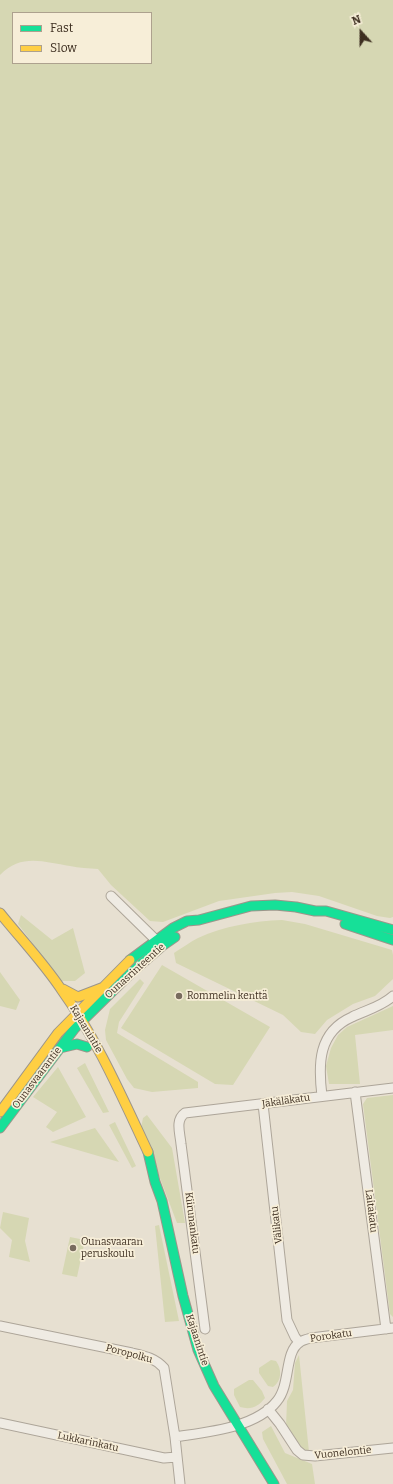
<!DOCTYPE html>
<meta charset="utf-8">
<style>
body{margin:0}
#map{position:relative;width:393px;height:1484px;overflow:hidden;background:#e7e0d1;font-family:Bitter,serif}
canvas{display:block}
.legend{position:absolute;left:12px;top:12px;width:140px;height:52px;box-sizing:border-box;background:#f7eed8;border:1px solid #ada18e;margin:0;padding:5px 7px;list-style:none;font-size:12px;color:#3d2e20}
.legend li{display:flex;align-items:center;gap:8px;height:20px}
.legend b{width:20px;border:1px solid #ada18e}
.north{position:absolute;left:341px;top:12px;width:40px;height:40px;-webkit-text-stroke:3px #f7eed8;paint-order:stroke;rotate:339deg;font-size:11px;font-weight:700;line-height:16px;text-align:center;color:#3d2e20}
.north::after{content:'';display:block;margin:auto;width:14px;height:18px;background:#3d2e20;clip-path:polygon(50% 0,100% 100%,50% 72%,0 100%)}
</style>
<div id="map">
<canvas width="393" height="1484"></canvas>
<ul class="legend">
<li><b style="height:5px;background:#16e098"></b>Fast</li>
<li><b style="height:5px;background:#ffcf43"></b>Slow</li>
</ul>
<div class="north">N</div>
</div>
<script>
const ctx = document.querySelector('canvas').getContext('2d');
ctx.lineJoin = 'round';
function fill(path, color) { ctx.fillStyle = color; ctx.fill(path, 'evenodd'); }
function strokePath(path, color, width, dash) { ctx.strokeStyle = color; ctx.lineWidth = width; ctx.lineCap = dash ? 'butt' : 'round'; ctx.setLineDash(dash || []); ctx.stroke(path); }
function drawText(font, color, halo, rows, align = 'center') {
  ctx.font = font + ' Bitter,serif'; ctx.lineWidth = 3.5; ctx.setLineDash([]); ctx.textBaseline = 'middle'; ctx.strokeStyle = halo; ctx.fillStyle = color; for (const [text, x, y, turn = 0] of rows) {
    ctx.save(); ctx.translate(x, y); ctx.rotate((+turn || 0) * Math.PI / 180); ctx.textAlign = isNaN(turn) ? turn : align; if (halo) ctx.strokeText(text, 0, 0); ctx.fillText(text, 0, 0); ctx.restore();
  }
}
fill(new Path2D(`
 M0 0H393V917L390 918 377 916 319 896 292 892 275 893 219 901 163 922 150 921 111 885 98 869C89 868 79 868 70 866 44 862 21 853 0 875ZM13 13H151V63H13Z
 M21 915 52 940 73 928 85 973 75 981H61L18 924Z
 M282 920 305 924 392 950 393 955V979L375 996 353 1004 327 1020 315 1034 301 1032 283 1015 176 963 174 953C182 948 190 942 198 938 224 926 254 921 282 920Z
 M162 965 270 1027 233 1085 215 1084 121 1028Z
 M0 972 20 1000 16 1010 0 1006Z
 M140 979 144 983 119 1022 117 1033 198 1082V1088L152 1092 134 1088 127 1079 106 1040 105 1030 110 1009Z
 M393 1006V1030L355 1035 360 1084H329L326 1066 331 1048 338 1035 347 1027Z
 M85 1063 109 1112 103 1113 77 1068Z
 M58 1067 86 1117 53 1132 46 1127 57 1112 33 1097Z
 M393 1095V1317L390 1314 363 1104 367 1098Z
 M147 1115 172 1148 185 1223H177L141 1128 143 1118Z
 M115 1122 136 1166 132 1168 109 1125Z
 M95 1128 119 1162 50 1142Z
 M3 1212 29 1218 25 1241 30 1262 9 1257 12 1240 0 1228Z
 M159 1225 179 1321 165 1322 155 1226Z
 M70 1237 85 1240 77 1277 62 1274Z
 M299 1355 309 1452 300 1447 286 1427 287 1401 293 1390 295 1363Z
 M271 1360 276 1361C282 1369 282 1381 273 1387L268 1386 259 1373V1368Z
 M249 1380H253L262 1391 265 1398C258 1407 251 1410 240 1407L234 1395V1389Z
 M271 1426 285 1453 312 1464 315 1484H287L263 1439 262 1432Z`), '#d6d7b3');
const street = new Path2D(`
 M111 896 160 944
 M355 1092 386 1329
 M322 1096C318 1064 318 1032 352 1017 366 1010 381 1007 393 996
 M263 1104 287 1320 295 1337 299 1342
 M0 1326 132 1353C145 1356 155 1358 164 1368L175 1437 180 1484
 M205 1329 181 1144C180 1133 175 1120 185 1113L393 1088
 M268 1409 280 1424 297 1450 303 1455 315 1456 393 1448
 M0 1423 164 1458 177 1457
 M175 1437C207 1432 256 1428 277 1401 291 1384 284 1352 300 1342 303 1340 307 1339 311 1338L393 1328`);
const fast = new Path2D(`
 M345 924 393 940
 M130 960 173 928 187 921 199 920 251 906 275 905 296 907 315 911H326L393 930
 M60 1048 77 1044 87 1047
 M0 1128 75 1028 132 972 162 946 175 937
 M148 1152 155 1182 162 1201 183 1296 198 1350 214 1386 274 1484`);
const slow = new Path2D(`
 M0 913C20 938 43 962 61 989 97 1039 122 1097 148 1152
 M63 989 78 997 104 987
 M0 1112 58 1033 130 960`);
strokePath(street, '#ada599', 11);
strokePath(fast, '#9c958a', 11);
strokePath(slow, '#9c958a', 11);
strokePath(street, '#efebe3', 9);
strokePath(fast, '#16e098', 9);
strokePath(slow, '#ffcf43', 9);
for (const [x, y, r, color] of [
 [179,996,4,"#786c5e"],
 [73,1248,4,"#786c5e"]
]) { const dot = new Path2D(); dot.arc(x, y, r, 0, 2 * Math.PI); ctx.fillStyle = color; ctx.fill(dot); strokePath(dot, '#f7eed8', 1.5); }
drawText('10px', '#3d2e20', '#f7eed8', [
 ["Ounasrinteentie",135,971,-42],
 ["Kajaanintie",86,1029,59],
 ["Ounasvaarantie",37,1078,-53],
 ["Jäkäläkatu",286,1101,-8],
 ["Laitakatu",371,1211,83],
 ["Kiirunankatu",192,1223,83],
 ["Välikatu",277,1225,-97],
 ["Porokatu",331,1336,-8],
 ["Kajaanintie",197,1340,72],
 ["Poropolku",129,1354,15],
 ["Lukkarinkatu",88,1442,12],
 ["Vuonelontie",343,1453,-6]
]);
drawText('10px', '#3d2e20', '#f7eed8', [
 ["Rommelin kenttä",187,996],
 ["Ounasvaaran",81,1242],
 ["peruskoulu",81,1254]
], 'left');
</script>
